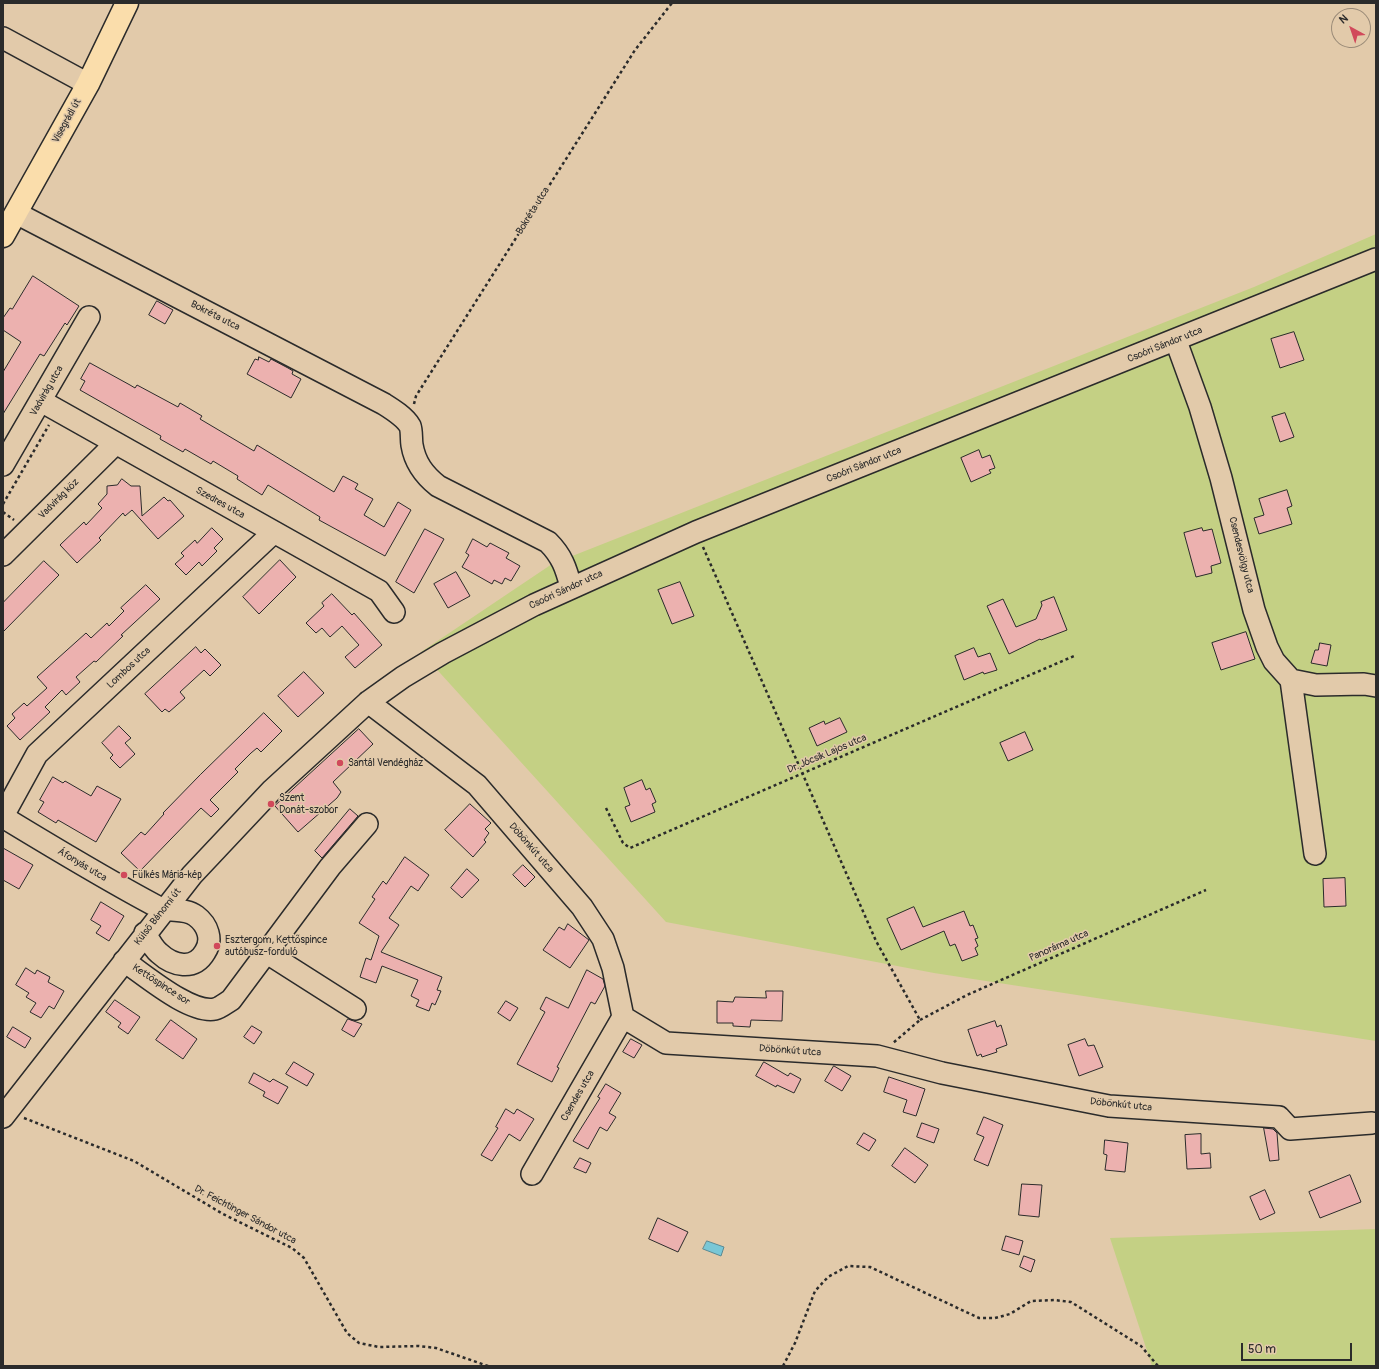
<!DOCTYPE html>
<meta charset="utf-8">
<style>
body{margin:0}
#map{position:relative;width:1379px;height:1369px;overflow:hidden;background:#e2caaa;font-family:Pangolin,sans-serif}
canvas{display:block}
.frame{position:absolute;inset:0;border:4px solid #2b2b2b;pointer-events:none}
.north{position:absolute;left:1331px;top:8px;width:40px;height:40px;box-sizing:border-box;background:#e2caaa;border:1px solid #998a77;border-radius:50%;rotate:320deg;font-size:11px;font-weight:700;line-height:16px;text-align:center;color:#2b2b2b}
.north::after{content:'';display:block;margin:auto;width:14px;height:18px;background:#d1495b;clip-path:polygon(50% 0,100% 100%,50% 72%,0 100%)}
.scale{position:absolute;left:1241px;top:1343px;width:111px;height:18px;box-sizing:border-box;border:2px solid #2b2b2b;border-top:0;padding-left:5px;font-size:12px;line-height:14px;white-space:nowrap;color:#2b2b2b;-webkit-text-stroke:3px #e2caaa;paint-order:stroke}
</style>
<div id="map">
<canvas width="1379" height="1369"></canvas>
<div class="frame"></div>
<div class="north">N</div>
<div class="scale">50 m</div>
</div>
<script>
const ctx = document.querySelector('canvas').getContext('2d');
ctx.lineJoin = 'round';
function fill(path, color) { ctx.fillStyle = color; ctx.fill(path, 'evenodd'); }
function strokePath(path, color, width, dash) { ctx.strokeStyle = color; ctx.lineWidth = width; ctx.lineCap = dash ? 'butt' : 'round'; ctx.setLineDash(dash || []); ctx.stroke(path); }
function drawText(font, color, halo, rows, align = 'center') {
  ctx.font = font + ' Pangolin,sans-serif'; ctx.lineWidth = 3; ctx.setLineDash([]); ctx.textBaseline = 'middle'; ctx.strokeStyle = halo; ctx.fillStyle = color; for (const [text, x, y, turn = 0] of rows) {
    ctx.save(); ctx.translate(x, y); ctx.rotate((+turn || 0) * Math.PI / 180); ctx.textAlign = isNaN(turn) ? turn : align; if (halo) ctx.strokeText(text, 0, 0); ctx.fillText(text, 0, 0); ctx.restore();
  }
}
fill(new Path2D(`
 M1376 234V1041L934 973 666 922 421 652 552 564 1254 287Z
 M1376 1229V1366H1152L1110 1238Z`), '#c4d084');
const water = new Path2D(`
 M707 1241 724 1247 721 1256 703 1249Z`);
fill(water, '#79c7d6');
strokePath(water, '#5a8992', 1);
const building = new Path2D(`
 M33 276 79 306 67 325 65 323 44 356 40 354 3 414V372L21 342 3 330V318L10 308 12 309Z
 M157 301 173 310 165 324 149 315Z
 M1294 332 1304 360 1280 368 1271 339Z
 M259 357 269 362 271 359 288 368 293 371 292 374 301 379 291 398 247 374 255 359 258 360Z
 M90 363 130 385 135 388 137 385 178 407 180 403 202 416 200 419 254 451 257 445 334 492 343 476 358 484 355 489 373 499 364 515 384 527 398 502 411 510 385 556 319 520 320 517 268 485 262 495 237 479 238 476 213 461 211 464 185 449 183 452 160 439 161 436 80 390 85 381 81 379Z
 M1285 413 1294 437 1280 442 1272 417Z
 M979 450 982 458 990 455 995 468 989 470 991 473 971 482 961 458Z
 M122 479 131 486H140L142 516 164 497 168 501 170 500 184 516 158 539 132 510 125 516 123 513 99 538 101 540 77 563 60 545 84 522 86 525 102 508 98 504 107 494V486L117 485Z
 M1287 490 1292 506 1287 508 1292 524 1259 534 1254 518 1264 515 1259 499Z
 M212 528 223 539 214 548 217 551 202 566 199 562 186 575 175 564 184 556 181 553 195 540 197 543Z
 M1202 528 1203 531 1212 529 1221 563 1211 566 1212 573 1196 577 1184 533Z
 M425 529 444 539 414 593 396 582Z
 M473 539 487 547 490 543 509 553 506 558 520 566 511 581 505 578 502 584 494 580 492 584 462 567 469 555 466 553Z
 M280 560 296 577 259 614 243 597Z
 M44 561 59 575 3 632V603Z
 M456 572 470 596 448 608 434 584Z
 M680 582 694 616 672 624 658 590Z
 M146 585 160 599 121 635 123 636 96 662 94 661 76 677 80 682 66 695 62 690 45 707 50 712 20 740 7 726 15 718 12 714 24 703 27 706 47 688 37 677 86 633 91 638 107 623 109 626 124 611 121 608Z
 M332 594 352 615 354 613 382 645 355 668 345 657 359 645 342 626 330 637 322 628 316 633 306 623 324 606 322 603Z
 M1054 597 1067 630 1041 640 1040 639 1009 654 987 606 1003 599 1016 627 1036 619 1042 605 1041 602Z
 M1246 632 1255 659 1221 670 1212 643Z
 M1320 643 1331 645 1327 666 1311 663 1315 650H1318Z
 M196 647 201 653 205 649 221 665 210 676 204 670 180 692 185 698 169 712 165 709 162 712 145 694Z
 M974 648 978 657 990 653 997 670 984 674 983 672 964 680 955 656Z
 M304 672 324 693 298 717 278 696Z
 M264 713 282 731 261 752 257 748 251 753 235 769 238 772 210 800 219 809 211 817 201 808 140 871 121 853 141 832 145 835 164 814 163 813 200 775Z
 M840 718 847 732 817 746 809 728 824 721 825 724Z
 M119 726 131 738 125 743 135 754 120 768 110 758 113 755 102 743Z
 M359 729 373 744 333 782 341 792 337 798 298 832 275 806Z
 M1025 732 1033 750 1008 761 1000 743Z
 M53 777 63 783 65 781 91 796 97 786 121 799 96 842 58 820 56 823 38 812 44 802 40 800Z
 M642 780 646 790 650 788 656 802 652 804 655 812 631 822 625 807 630 805 624 788Z
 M470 804 491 823 485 829 489 833 484 840 486 842 473 857 445 830Z
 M350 809 358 816 322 858 315 851Z
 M3 848 33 865 19 889 3 880Z
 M405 857 429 875 418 891 411 886 389 918 399 925 381 952 442 977 437 990 441 991 435 1005 432 1003 429 1011 416 1006 419 1000 411 996 418 980 382 966 376 983 360 977 366 958 371 960 379 936 359 923 375 899 372 897 383 881 386 884Z
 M523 865 535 877 525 887 513 875Z
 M467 869 479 880 462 898 451 888Z
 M1345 878 1346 906 1324 907 1323 879Z
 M101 902 124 916 109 941 96 933 101 926 91 920Z
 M914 907 923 927 964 911 970 926 973 925 978 938 975 939 978 946 975 948 978 955 962 961 955 944 950 946 944 931 901 950 887 919Z
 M568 924 589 940 570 968 543 950 559 927 564 930Z
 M26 968 35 974 37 970 50 977 48 982 64 991 54 1009 49 1006 41 1018 30 1012 36 1003 26 997 29 993 16 985Z
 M587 970 603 979 605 986 595 1004 591 1002 557 1067 559 1068 552 1082 517 1064 545 1012 540 1009 546 997 568 1008Z
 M766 991H783L782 1021 751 1020 750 1027 733 1026V1023H717V1001L733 1002 735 997 766 998Z
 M115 1000 140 1017 128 1034 118 1027 121 1023 106 1012Z
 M506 1001 518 1008 510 1021 498 1013Z
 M348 1019 362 1024 354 1037 342 1030Z
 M171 1020 197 1039 183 1059 156 1040Z
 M995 1021 997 1027 1001 1025 1007 1045 996 1049 997 1052 982 1057 981 1054 977 1056 968 1030Z
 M252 1026 262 1032 254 1044 244 1037Z
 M13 1027 31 1038 25 1048 7 1037Z
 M631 1039 642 1045 634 1058 623 1052Z
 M1085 1039 1088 1046 1094 1045 1103 1067 1079 1076 1068 1045Z
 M294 1062 314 1074 307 1086 286 1074Z
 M764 1062 788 1076 790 1073 801 1079 794 1093 777 1085 776 1087 756 1076Z
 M834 1066 851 1076 842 1091 825 1081Z
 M254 1073 270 1082 273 1079 288 1087 278 1104 263 1096 265 1092 249 1083Z
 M889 1077 925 1089 916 1116 903 1112 907 1100 884 1092Z
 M606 1084 621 1093 609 1113 616 1117 607 1131 600 1127 588 1149 573 1141 600 1098 598 1097Z
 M506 1109 514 1114 517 1109 534 1119 520 1141 509 1134 492 1161 481 1155 498 1128 496 1127Z
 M984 1117 1003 1125 988 1166 974 1160 984 1137 977 1134Z
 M922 1123 939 1129 934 1143 917 1137Z
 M1264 1128 1273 1129 1277 1133 1279 1160 1270 1161Z
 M864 1133 876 1140 869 1151 857 1144Z
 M1201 1134V1154L1210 1153 1211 1168 1187 1169 1185 1135Z
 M1105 1140 1128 1143 1125 1172 1105 1170 1107 1155 1104 1154Z
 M905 1148 928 1165 915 1183 892 1166Z
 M580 1158 591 1163 586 1173 574 1168Z
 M1350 1175 1361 1202 1320 1218 1309 1192Z
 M1022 1184 1042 1185 1039 1217 1019 1215Z
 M1265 1190 1275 1213 1260 1220 1250 1197Z
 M658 1218 688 1232 678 1252 649 1239Z
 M1006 1236 1023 1241 1019 1255 1002 1250Z
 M1024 1256 1035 1260 1031 1272 1020 1267Z`);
fill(building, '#ecb1af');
strokePath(building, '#2b2b2b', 1);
const minor = new Path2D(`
 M3 38 88 84
 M16 213 384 404C392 409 405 417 410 426 412 431 411 439 412 445 415 463 424 475 438 486L548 542C562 556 566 568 571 587
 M1176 341 1200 407 1221 478 1254 610 1267 647 1274 661 1291 680 1316 685 1364 684 1376 686
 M41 401 379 591 394 612
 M3 465 89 317
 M3 555 115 444
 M1291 680 1315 854
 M368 702 477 785 582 907 603 939 613 968 623 1017 666 1043 877 1056 942 1073 1109 1106 1279 1117 1290 1129 1372 1123
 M3 816 37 754 273 533
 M3 817C54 848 105 879 158 907 170 913 184 907 196 916 208 925 213 940 205 952 194 971 173 966 159 953 153 948 149 940 145 933
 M267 953 355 1009
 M124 961C145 975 190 1014 215 1009 220 1008 226 1003 231 1000L330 867 367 824
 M3 1117 192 875 272 790 368 702 403 677 443 653 534 605 696 532 1376 259
 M532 1174 623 1017`);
const major = new Path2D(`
 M3 236 88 84 127 3`);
strokePath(minor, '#2b2b2b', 24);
strokePath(major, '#2b2b2b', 25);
strokePath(new Path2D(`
 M414 404 416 396 635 50 672 3
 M3 504 49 425
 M3 512 14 520
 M703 547 876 941 920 1020 893 1043
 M606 808 623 843 630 848 1074 656
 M920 1020 967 995 1206 890
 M24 1118 134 1161 223 1214 292 1248 304 1258 347 1333 359 1343 379 1347 419 1346 436 1348 488 1366
 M783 1366 795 1343 815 1291 828 1277 848 1266 870 1267 979 1318H995L1010 1314 1031 1301 1054 1300 1071 1302 1141 1346 1158 1366`), '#2b2b2b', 2.5, [3, 3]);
strokePath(minor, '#e2caaa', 21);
strokePath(major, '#faddab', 22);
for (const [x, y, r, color] of [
 [340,763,4,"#d1495b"],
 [271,804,4,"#d1495b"],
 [124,875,4,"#d1495b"],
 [217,946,4,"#d1495b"]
]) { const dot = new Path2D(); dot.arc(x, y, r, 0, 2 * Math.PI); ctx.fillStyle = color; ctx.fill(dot); strokePath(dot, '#e2caaa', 1.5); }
drawText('10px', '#2b2b2b', '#e2caaa', [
 ["Visegrádi út",67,121,-61],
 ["Bokréta utca",533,211,-58],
 ["Bokréta utca",215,316,27],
 ["Csoóri Sándor utca",1165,345,-22],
 ["Vadvirág utca",47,391,-60],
 ["Csoóri Sándor utca",864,465,-22],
 ["Vadvirág köz",59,499,-45],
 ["Szedres utca",220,503,29],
 ["Csendesvölgy utca",1241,555,76],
 ["Csoóri Sándor utca",566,590,-25],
 ["Lombos utca",129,668,-43],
 ["Dr. Jócsik Lajos utca",827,754,-23],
 ["Döbönkút utca",531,848,49],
 ["Áfonyás utca",82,865,31],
 ["Külső Bánomi út",158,917,-52],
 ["Panoráma utca",1059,946,-24],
 ["Kettőspince sor",161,985,33],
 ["Döbönkút utca",790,1051,4],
 ["Csendes utca",578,1096,-60],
 ["Döbönkút utca",1121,1105,6],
 ["Dr. Feichtinger Sándor utca",245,1215,28]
]);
drawText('10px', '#2b2b2b', '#e2caaa', [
 ["Santál Vendégház",348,763],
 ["Szent",279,798],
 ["Donát-szobor",279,810],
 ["Fülkés Mária-kép",132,875],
 ["Esztergom, Kettőspince",225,940],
 ["autóbusz-forduló",225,952]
], 'left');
</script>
